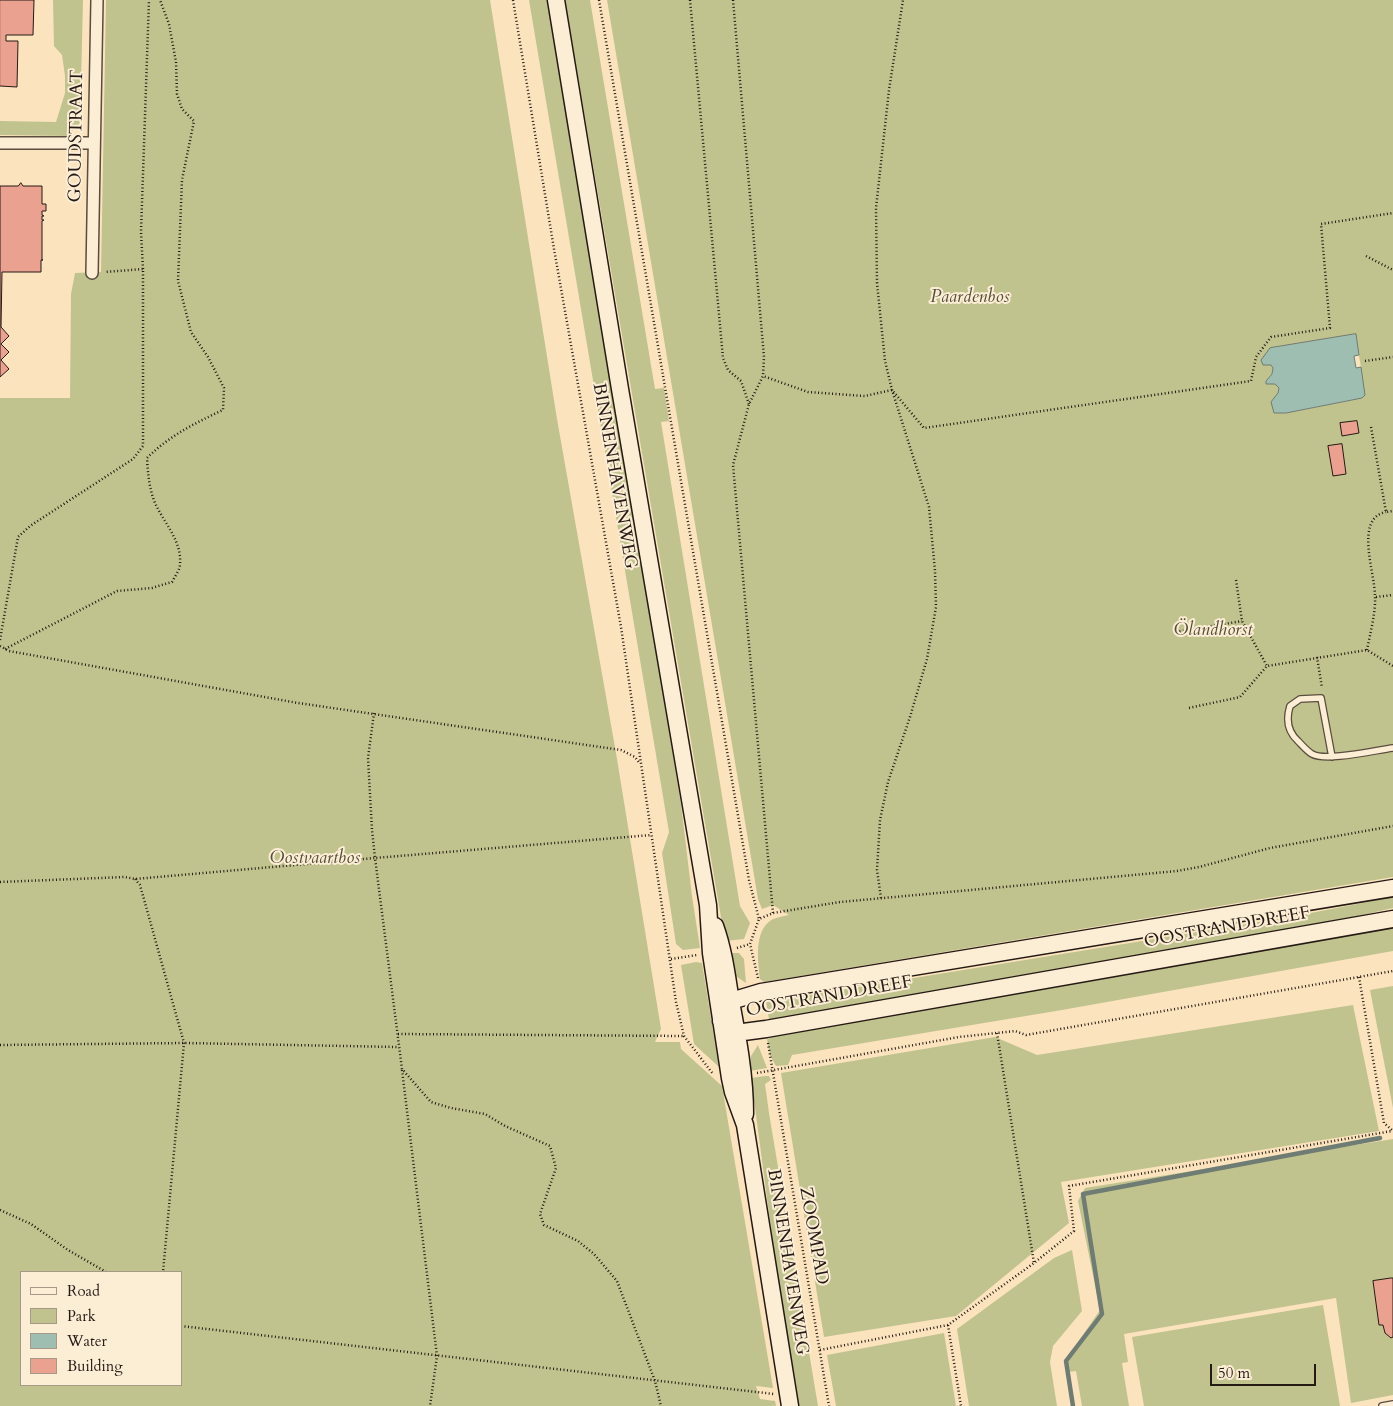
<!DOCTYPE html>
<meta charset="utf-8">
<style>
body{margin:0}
#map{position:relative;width:1393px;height:1406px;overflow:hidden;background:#fbe3be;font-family:Cardo,serif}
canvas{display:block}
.legend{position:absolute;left:20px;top:1271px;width:162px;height:115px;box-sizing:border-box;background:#fcedd5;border:1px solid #a69988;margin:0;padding:6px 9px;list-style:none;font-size:15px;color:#251a14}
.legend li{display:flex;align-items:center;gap:10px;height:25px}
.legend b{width:25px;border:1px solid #a69988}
.scale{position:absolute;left:1210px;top:1364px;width:106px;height:22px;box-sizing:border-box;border:2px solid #251a14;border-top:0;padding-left:6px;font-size:15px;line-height:18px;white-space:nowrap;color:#251a14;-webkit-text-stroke:4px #fcedd5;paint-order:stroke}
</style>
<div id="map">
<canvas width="1393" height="1406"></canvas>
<ul class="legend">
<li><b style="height:6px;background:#fcedd5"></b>Road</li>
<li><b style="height:14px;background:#c1c38f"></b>Park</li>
<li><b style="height:14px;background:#9fbeb2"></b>Water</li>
<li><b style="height:14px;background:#eaa190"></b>Building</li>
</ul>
<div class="scale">50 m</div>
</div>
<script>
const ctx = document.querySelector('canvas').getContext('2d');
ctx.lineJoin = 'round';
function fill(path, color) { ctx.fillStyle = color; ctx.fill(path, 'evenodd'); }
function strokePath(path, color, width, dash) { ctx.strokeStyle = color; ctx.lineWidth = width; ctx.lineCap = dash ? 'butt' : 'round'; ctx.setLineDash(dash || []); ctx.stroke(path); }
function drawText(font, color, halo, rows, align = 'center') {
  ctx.font = font + ' Cardo,serif'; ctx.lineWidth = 4; ctx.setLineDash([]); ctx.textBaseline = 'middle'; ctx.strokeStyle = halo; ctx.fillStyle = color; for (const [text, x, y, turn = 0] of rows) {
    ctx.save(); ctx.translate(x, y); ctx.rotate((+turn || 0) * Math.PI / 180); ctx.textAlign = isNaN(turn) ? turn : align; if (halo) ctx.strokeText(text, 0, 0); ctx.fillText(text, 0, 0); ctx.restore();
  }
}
fill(new Path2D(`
 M53 0H83L80 123 68 136 0 135V121L56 122 65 93V76L62 55 54 46Z
 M106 0H490L557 419 616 753 661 1029 655 1042H680L681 1049 722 1086 773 1388 756 1386 760 1399 775 1401 776 1406H0V398H70L71 294 75 273 101 272ZM21 1272H181V1385H21Z
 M529 0H548L681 804 692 896 700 948 683 950 676 944 662 853 669 832Z
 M565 0H590L655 389 664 388 669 421 661 422 740 906 750 923 744 939 725 941Z
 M607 0H1393V877L764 982 760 979C758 961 753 930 773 919 778 917 784 916 789 915L773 905 762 909 758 899ZM1355 334 1361 367 1362 398 1286 413H1275L1272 403C1275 396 1281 392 1278 385L1266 381 1272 374 1273 368 1271 365 1267 364Z
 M1393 897V908L1288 932 770 1025 766 1002 1290 917Z
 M1393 924V951L1062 1010 792 1055 788 1065 776 1066 770 1055 767 1039 779 1035 1161 969 1325 935Z
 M728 953H739L744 959 746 983 734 975Z
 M696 962 702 963 719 1067 694 1044 681 965Z
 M1393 986V1108L1370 990Z
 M1353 1005 1379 1131 1061 1182 1069 1223 956 1316 824 1337 781 1073 995 1037 1037 1055Z
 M758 1045 767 1068 750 1071 751 1056Z
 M765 1076H769L771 1080 765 1084 769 1113 818 1406H796C779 1297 766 1187 751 1078Z
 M1393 1139V1395L1351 1403 1336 1298 1124 1334 1128 1362 1122 1363 1129 1406H1082L1076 1371 1069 1372 1067 1358 1100 1310 1078 1201 1085 1188Z
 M1072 1250 1082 1311 1053 1346 1050 1362 1057 1406H969L957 1329 1054 1258Z
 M1323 1305 1340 1406H1144L1132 1337Z
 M944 1333 956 1406H836L827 1355Z`), '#c1c38f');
const water = new Path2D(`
 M1356 334 1359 355 1354 356 1356 368 1361 367 1365 395 1362 398 1286 413H1274L1271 402 1278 393 1279 388 1275 384H1266V381L1272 374 1273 368 1271 365H1263L1261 360 1270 348Z`);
fill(water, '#9fbeb2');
strokePath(water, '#6e7c73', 1);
strokePath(new Path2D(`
 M1073 1406 1066 1361 1102 1314 1083 1194 1380 1138`), '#6e7c73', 4.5);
const building = new Path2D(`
 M0 0H34L33 35H6V41H18L17 87 0 86Z
 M21 183 23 186H42V204H46V211H42V215L44 216H42V220H44L42 221V260H43H41V272H2L1 327 9 336 1 344 9 352 1 360 9 369 0 377V186H18Z
 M1357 421 1359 433 1342 436 1340 423Z
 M1342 444 1346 474 1333 476 1328 446Z
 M1391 1278H1393V1337L1391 1338 1385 1333 1383 1325H1379L1373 1281Z`);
fill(building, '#eaa190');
strokePath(building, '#251a14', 1);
const lane = new Path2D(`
 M1332 757 1321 698 1300 699 1290 706C1286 719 1287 731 1298 741 1302 745 1307 751 1312 754 1326 762 1376 750 1393 748
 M1382 1406 1393 1404`);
const street = new Path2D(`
 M0 143H94
 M92 273 97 0`);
const secondary = new Path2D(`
 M556 0 620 389 708 905 711 953 730 1078 733 1092 745 1125 790 1406
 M715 926C724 951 727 977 731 1002 738 1039 745 1076 745 1114
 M721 1021 731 1001 761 992 1393 888
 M721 1021 736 1033 766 1029 1393 919`);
strokePath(lane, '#5a4c3e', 8);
strokePath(street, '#5a4c3e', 14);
strokePath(secondary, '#251a14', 19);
strokePath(new Path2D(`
 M513 0 554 249 621 627 676 1002 684 1036 713 1074
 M599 0 749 880 759 919
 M690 0 723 358 728 370 741 381 749 404
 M733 0 764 357 763 376
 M1366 256 1393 270
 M143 269 141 232 149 0
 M1365 361 1393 357
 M1371 427 1386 512 1393 511
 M1236 580 1242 621 1267 666
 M1376 597 1393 595
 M1176 632 1242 621
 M0 640 18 537 30 526 133 459 143 446V269L105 272
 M0 646 9 651 298 703 621 750 635 757 640 764
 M5 649 117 591 152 588 172 582C175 576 180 570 180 564 182 541 164 523 155 503 149 488 148 474 147 458 169 436 195 423 223 410L224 388 208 357 191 332 178 281 182 180 194 121 182 109 177 94 176 62 169 24 160 0
 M1367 650C1370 634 1376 612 1375 596 1375 573 1354 518 1386 512
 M1317 657 1322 688
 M1189 708 1240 697 1267 666 1367 650 1393 666
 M374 713 368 758 372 830 375 858 651 835
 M135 879 140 885 184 1043 163 1272
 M0 882 125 877 135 879 375 858 402 1069 431 1102 451 1108 485 1114 505 1126 550 1146 556 1168 540 1214 544 1225 578 1241 594 1254 617 1281 655 1381 661 1406
 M881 898 877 870 880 820 888 782 910 717 927 659 936 607 935 571 929 507 892 390 885 361 877 283 876 208 889 90 903 0
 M773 913 733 465 749 404 763 376 808 392 865 396 892 390 924 428 1251 381 1256 357 1271 337 1330 328 1321 224 1393 213
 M737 948 750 944
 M671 959 697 955
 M1359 977 1384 1123 1392 1130
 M758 978 750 944 759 919 773 913 840 902 1177 871 1199 867 1270 848 1393 826
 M997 1033 1034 1263
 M398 1034 684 1036
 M768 1043 829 1406
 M0 1045 184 1043 398 1047
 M402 1070 437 1356 430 1406
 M757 1073 959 1037 1015 1031 1026 1035 1393 971
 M0 1210 31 1224 68 1250 106 1272
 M948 1325 961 1406
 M181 1326 774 1394
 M820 1350 948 1325 1034 1263 1074 1231 1069 1186 1392 1131`), '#251a14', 2.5, [1, 2.5]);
strokePath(lane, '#fcedd5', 5.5);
strokePath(street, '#fcedd5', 11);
strokePath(secondary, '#fcedd5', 16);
drawText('18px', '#251a14', '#fcedd5', [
 ["GOUDSTRAAT",77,136,-89],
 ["BINNENHAVENWEG",614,476,80],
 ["OOSTRANDDREEF",1227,928,-10],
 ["OOSTRANDDREEF",829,997,-10],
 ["ZOOMPAD",813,1236,80],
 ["BINNENHAVENWEG",787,1262,81]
]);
drawText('italic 18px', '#544d39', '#fcedd5', [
 ["Paardenbos",970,298],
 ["Ölandhorst",1213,631],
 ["Oostvaartbos",315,859]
]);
</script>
